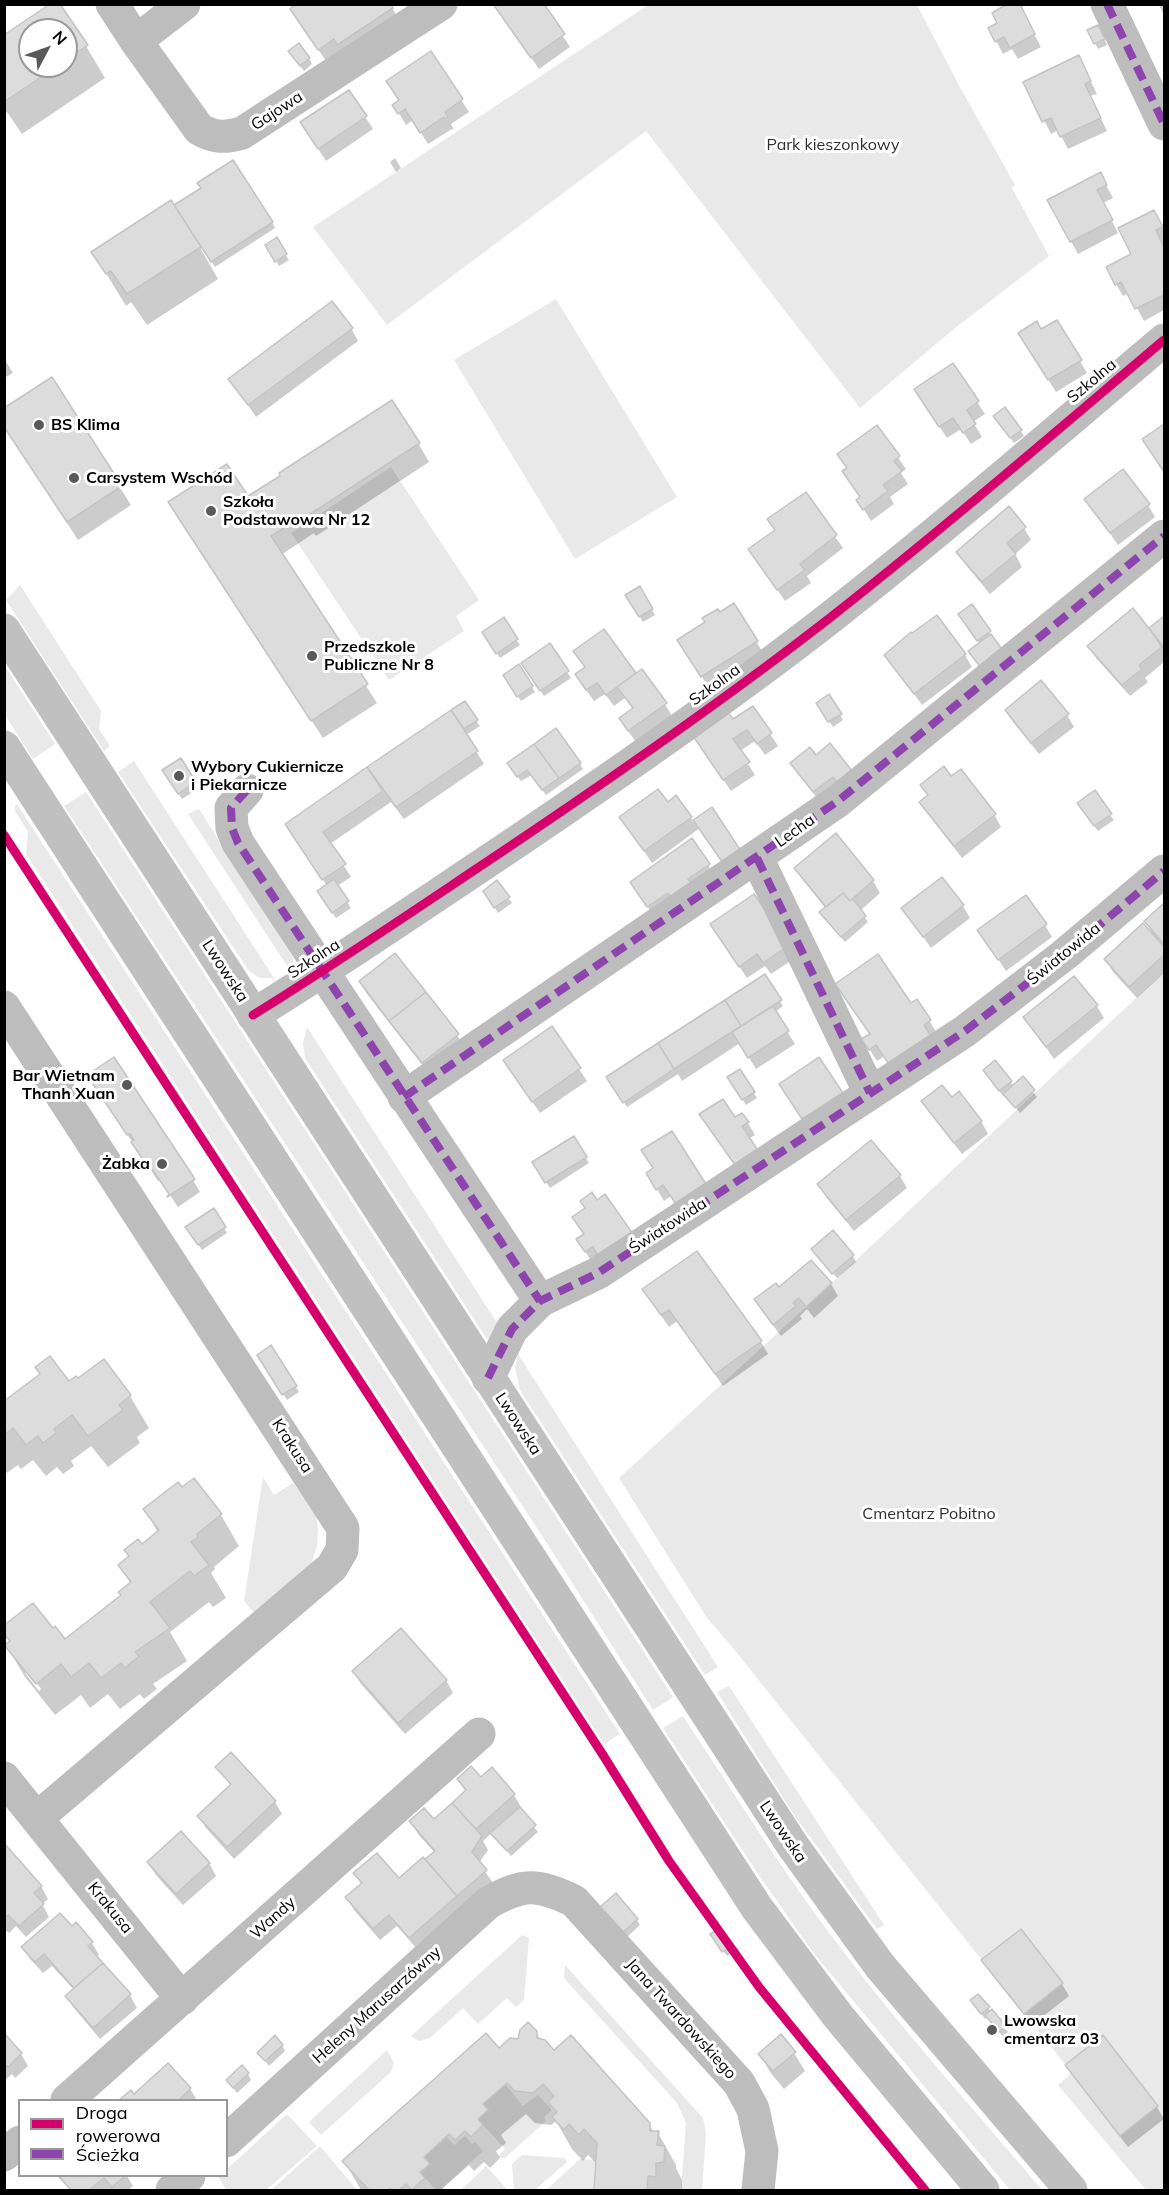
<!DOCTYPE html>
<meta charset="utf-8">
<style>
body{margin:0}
#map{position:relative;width:1169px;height:2195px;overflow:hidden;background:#fff;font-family:Mulish,sans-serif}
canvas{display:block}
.frame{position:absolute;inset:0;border:6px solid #000;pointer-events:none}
.legend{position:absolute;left:18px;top:2099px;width:210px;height:78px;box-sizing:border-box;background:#fff;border:2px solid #999;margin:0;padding:8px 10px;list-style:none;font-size:18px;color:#000}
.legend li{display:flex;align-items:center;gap:12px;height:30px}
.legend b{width:30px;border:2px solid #999}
.north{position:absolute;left:18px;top:18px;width:60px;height:60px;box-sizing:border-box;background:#fff;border:2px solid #999;border-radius:50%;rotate:49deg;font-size:16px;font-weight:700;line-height:24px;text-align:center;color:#000}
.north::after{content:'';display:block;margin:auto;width:21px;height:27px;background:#595959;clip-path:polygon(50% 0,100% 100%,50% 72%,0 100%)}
</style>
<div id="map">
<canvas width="1169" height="2195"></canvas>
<div class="frame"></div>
<ul class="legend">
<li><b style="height:8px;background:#d6006c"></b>Droga rowerowa</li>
<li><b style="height:8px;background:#8e44ad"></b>Ścieżka</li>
</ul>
<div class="north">N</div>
</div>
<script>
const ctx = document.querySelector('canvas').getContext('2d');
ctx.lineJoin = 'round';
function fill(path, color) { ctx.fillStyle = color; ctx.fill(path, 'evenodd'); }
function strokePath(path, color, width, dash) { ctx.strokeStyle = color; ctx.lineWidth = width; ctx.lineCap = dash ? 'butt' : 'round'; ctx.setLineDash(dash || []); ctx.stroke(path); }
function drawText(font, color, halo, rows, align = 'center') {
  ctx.font = font + ' Mulish,sans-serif'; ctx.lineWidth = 6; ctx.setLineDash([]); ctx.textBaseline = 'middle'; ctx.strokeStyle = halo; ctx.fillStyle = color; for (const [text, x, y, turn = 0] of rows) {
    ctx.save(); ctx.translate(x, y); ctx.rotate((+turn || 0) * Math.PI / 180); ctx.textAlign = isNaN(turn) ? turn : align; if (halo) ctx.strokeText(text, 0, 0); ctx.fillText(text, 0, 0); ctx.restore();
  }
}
fill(new Path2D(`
 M917 5 961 89 1015 185 1012 188 1049 256 955 328 860 408 646 131 387 325 313 227 648 5Z
 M556 299 677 497 575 559 454 360Z
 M391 467 479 600 456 616 464 631 389 680 291 533Z
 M20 585 101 711 99 729 110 746 104 751 6 600Z
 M5 666 55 744 33 759 5 715Z
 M134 761 274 978H260L249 971 118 772Z
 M86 792 673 1697 653 1710 550 1548 64 806Z
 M17 804 620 1734 604 1744 26 854 28 832 15 811V805Z
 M199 809 288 949 293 958V966L289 969 188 814Z
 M1164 972V2190H1146L1058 2085 1072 2073 733 1648 707 1618 619 1478 806 1307Z
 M307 1027 499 1326 493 1338 487 1339 305 1058 303 1043Z
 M518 1354 718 1667 705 1675 520 1390 515 1367Z
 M263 1477 274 1495 293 1483 316 1515 318 1528 317 1547 310 1567 256 1615 244 1601Z
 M729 1686 884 1925 877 1929 794 1815 717 1692Z
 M683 1716C731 1789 778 1864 830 1934 896 2023 971 2106 1042 2190H1010L812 1951 758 1874 663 1728Z
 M522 1935 529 1938 524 2000 516 2007 507 1998 478 2024 463 2008 430 2038 419 2041 411 2036Z
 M565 1965 703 2118 706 2134 702 2190H681L686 2123 677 2103 564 1978Z
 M387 2050 394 2063 391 2072 321 2135 309 2122Z
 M505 2084 523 2106 538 2095 552 2110 544 2117 546 2121 505 2158H500L498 2156 505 2149 478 2119 489 2110 483 2104Z
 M287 2114 317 2146 266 2190H226L218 2176H226L227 2169Z
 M465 2136 472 2144 475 2142 483 2151 440 2190H436L420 2172 430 2163 424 2157 447 2137 454 2145Z
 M320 2146 357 2190H271Z
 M522 2155 564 2158 567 2162 535 2190H514L512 2164Z
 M580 2159 595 2160 594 2190H546Z
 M486 2166 506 2188V2190H461Z`), '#e9e9e9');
fill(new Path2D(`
 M53 4 86 46 105 78 22 134 7 112 4 114V36ZM30 30H66V66H30Z
 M390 4 399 20 326 61 299 21Z
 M494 4H542L570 47 539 69Z
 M1018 4 1041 47 1018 59 1012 49 1003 54 990 29 999 24Z
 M1159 4H1164V16Z
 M1101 32 1107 45 1098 49 1095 43Z
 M431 53 469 112 451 124 454 130 452 129 428 144 413 120 406 125 394 105 400 101Z
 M293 57 309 58 312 64 304 71Z
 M1085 70 1097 94 1090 96 1107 131 1068 149 1058 130 1051 134 1025 82Z
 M349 92 373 129 326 161 309 135Z
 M395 158 401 168 396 172 390 162Z
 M1100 174 1113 198 1103 203 1118 233 1078 254 1049 201Z
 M1154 212 1164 231V242L1162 243 1164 249V310L1144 321 1129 293 1123 296 1116 284 1133 255Z
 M180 217 272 222 275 228 215 267 200 243 198 244 218 279 147 325 131 302 126 306 93 252Z
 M277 240 289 260 279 266 267 246Z
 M351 328 358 341 256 417 230 379Z
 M1041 331 1080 361 1087 373 1056 392 1027 346Z
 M4 358 13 373 4 378Z
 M953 365 985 414 973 422 982 437 971 444 961 429 947 438 923 402Z
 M51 379 131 505 78 540 8 432Z
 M999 422 1021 431 1024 436 1014 443Z
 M1164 426V472L1144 440Z
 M877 427 906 469 901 473 908 484 890 497 894 504 871 521 858 500 861 498 844 471 847 469 839 455Z
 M418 443 429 462 316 536 314 533 281 555 377 703 323 738 180 521Z
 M805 494 843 548 807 576 811 583 785 601 757 561 776 531Z
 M1086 499 1148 505 1155 517 1118 545Z
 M1024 528 1031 540 1015 554 1022 567 990 594 965 564 958 552Z
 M639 588 655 615 643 622 627 595Z
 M972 606 993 638 980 644 963 620Z
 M1163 618 1164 647 1161 645 1164 652V662L1145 678 1148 682 1130 696 1096 658 1089 646 1152 635Z
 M503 619 520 645 500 658 484 632Z
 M707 623 756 641 763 653 709 688 686 652Z
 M603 631 636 675 665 704 672 716 636 742 628 731 634 710 625 698 614 706 605 694 594 701 584 687 586 668 582 663Z
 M549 646 571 678 544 696 526 669Z
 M886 655H965L972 667 922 705Z
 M519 666 535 692 521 701 505 676Z
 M829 697 843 720 833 727 818 703Z
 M753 708 778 746 765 755 755 741 740 751 755 775 731 791 700 745Z
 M1006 710 1067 715 1074 727 1039 754 1013 722Z
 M452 711 476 721 480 726 466 735 484 764 404 819 391 802 330 844 351 877 337 886 351 908 336 918 322 897 327 886 287 825Z
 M816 757 852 773 821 804 792 764Z
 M181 760 198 789 182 799 164 771Z
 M580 764 583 769 546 795 532 775 521 781 512 769Z
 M951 778 994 814 1001 827 962 858 928 814 921 802 928 796 922 785Z
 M667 804 691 818 693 822 711 809 700 828 652 863 621 817Z
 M1082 809 1110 815 1114 820 1098 831Z
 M835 835 873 881 880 893 860 911 868 922 845 942 825 918 826 909 803 880 796 868Z
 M708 865 715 877 655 918 639 894Z
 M488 897 508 898 512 903 498 913Z
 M1164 905V973L1137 998 1113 972 1106 960 1154 936 1146 922Z
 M963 906 970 918 931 948 903 908Z
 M1045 925 1052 937 1006 971 979 931Z
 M719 936 788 946 795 958 771 974 765 966 747 978Z
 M395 955 457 1035 464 1047 430 1075 367 994 360 982Z
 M764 977 783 1006 775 1012 795 1044 756 1069 740 1043 682 1081 678 1074 627 1107 611 1083Z
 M837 984 910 1005 917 1001 937 1033 885 1056 877 1061 863 1039 871 1035Z
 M1097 1006 1104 1018 1054 1059 1025 1017Z
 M552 1028 587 1081 540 1113 512 1072Z
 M984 1071 1011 1081 1013 1086 1022 1078 1037 1097 1020 1113 1005 1094 1003 1096Z
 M732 1083 754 1093 757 1098 746 1105Z
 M96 1087 193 1180 200 1192 178 1207 160 1180 158 1181Z
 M952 1099 981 1121 988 1134 962 1154 930 1113 923 1101Z
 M735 1119 748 1123 755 1135 748 1139Z
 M573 1138 589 1163 550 1188 534 1162Z
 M871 1142 900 1176 907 1188 854 1231 826 1197 819 1185Z
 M648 1174 705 1185 671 1196 664 1201Z
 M597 1202 631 1235 593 1264 578 1240 585 1235 581 1230Z
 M213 1210 227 1233 202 1250 187 1227Z
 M816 1255 853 1256 856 1262 837 1278Z
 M831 1284 838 1296 814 1318 807 1309 800 1316 802 1319 781 1336 763 1312 779 1289Z
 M651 1301 761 1342 768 1354 723 1386 677 1321 669 1327Z
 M271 1347 299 1392 287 1400 259 1355Z
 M104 1361 130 1396 149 1428 137 1437 140 1443 108 1467 91 1446 71 1461 74 1466 63 1474 57 1467 46 1476 33 1460 21 1469 18 1465 4 1475V1403L78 1380Z
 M182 1489 221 1515 239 1546 214 1567 215 1569 211 1573 226 1598 213 1607 209 1602 170 1632 187 1661 153 1684 157 1689 144 1699 140 1694 120 1709 108 1694 90 1708 81 1695 55 1715 25 1677 6 1645 10 1642 4 1633 52 1630 65 1641 123 1596 131 1584 120 1565 158 1533 145 1509ZM25 1673H29L41 1689 39 1691Z
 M354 1672 446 1680 453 1693 405 1734 361 1684Z
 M231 1754 275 1802 282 1814 234 1859 206 1828 199 1816 231 1786 217 1767Z
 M481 1779 514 1795 521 1807 519 1808 538 1832 511 1856 492 1833 483 1841 488 1850 479 1863 493 1883 417 1949 397 1926 380 1940 354 1910 347 1898 362 1885 355 1874 399 1880 425 1861 435 1853 418 1834 411 1822 433 1821 466 1792 459 1780Z
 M4 1846 41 1886 48 1899 42 1904 49 1917 26 1937 16 1926 9 1933 4 1929Z
 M148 1863H209L216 1876 183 1905 156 1875Z
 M605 1913 637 1920 640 1925 626 1938Z
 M76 1924 92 1943 99 1955 96 1957 130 1995 137 2008 100 2039 74 2008 67 1996 74 1990 52 1966 43 1973 30 1959 23 1947 72 1928Z
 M1020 1931 1062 1984 1069 1996 1032 2025 990 1972 983 1960Z
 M716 1932 730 1954 727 1956 715 1940Z
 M972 2001 988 2008 1008 2032 1003 2037 988 2017 985 2019Z
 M536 2032 541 2041 554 2052 649 2124 654 2133H658L676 2165V2168L682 2180V2190H596L597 2164 588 2155 583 2161 572 2149 556 2121 551 2125 535 2123 526 2114 501 2135 506 2143 496 2151 500 2158 490 2168 484 2162 474 2171 469 2165 442 2189 443 2190H361L344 2161 499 2050Z
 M4 2035 21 2054 28 2066 15 2078 12 2074 4 2081Z
 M282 2045 285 2051 269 2066 259 2053Z
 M794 2053 805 2071 784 2089 770 2072 760 2054Z
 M168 2065 190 2089 197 2100H121L131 2092 134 2096Z
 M1067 2065 1157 2107 1164 2119 1128 2147 1074 2077Z
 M248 2074 251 2080 237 2093 228 2081Z
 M57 2176H127L133 2186 128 2190H70Z`), '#0003');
const building = new Path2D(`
 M50 4H60L88 45 66 60V30H30V66H57L4 102V35Z
 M296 4H391L393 8 337 45 334 39 318 50 290 9Z
 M493 4H544L565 34 531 58Z
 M1007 4H1020L1035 34 1010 48 1004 37 995 42 988 28 997 23 992 13Z
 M1098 25 1105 39 1094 44 1087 30Z
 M299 43 310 58 300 66 288 51Z
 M431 51 463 99 445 112 448 117 445 119 444 117 420 133 405 109 398 114 392 105 399 100 386 81Z
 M1079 55 1091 81 1085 84 1101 118 1060 137 1051 118 1042 122 1023 82Z
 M349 90 367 116 318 149 300 122Z
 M233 160 273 222 211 262 174 205 201 188 197 183Z
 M1101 172 1107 185 1097 190 1113 220 1070 242 1047 200Z
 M171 200 201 247 127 294 111 271 106 274 91 252Z
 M1154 210 1163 227 1156 230 1164 248V295L1135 309 1121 282 1115 285 1106 267 1131 254 1118 228Z
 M277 237 287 254 275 262 265 245Z
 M332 301 353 328 248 405 228 379Z
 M1057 320 1082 360 1048 380 1018 333 1037 321 1041 329Z
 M953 363 979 401 967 410 976 424 963 433 953 418 939 427 914 389Z
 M52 377 122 486 67 522 4 427V408Z
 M392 400 420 443 304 518 303 516 271 536 368 684 311 721 168 502 227 464 248 496 280 476 279 473Z
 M1005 407 1022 430 1010 438 993 416Z
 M1164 424V472L1142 439Z
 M877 425 900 456 894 461 902 471 883 485 888 491 863 510 856 500 860 497 842 471 847 468 837 454Z
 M1123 469 1150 504 1110 533 1084 499Z
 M806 492 837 535 800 564 805 570 777 590 748 549 775 530 767 519Z
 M1009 506 1026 527 1007 543 1016 554 982 582 956 552Z
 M640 586 653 609 639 617 625 595Z
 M734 603 758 641 701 677 677 640 705 622 702 618 718 609 720 612Z
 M972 604 991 631 977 641 958 614Z
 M1133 608 1163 646 1139 665 1142 669 1122 685 1087 646Z
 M937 615 966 654 914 694 884 655 911 632 912 633Z
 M1164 616V650L1149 628Z
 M504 617 518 639 496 654 482 632Z
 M604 629 636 673 606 695 597 683 586 690 575 674 585 667 573 651Z
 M991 634 1004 652 981 668 968 651Z
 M550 643 569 671 540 691 521 663Z
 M519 664 533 686 517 697 503 675Z
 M642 669 667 703 628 731 619 718 633 708 617 687Z
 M1041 680 1069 714 1031 743 1005 710Z
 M829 694 842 714 828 722 816 703Z
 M465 701 478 720 464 729 451 710Z
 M753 706 772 733 757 744 747 730 733 739 750 762 723 780 691 733 726 709 733 719Z
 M451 710 478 751 396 807 367 767Z
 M556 728 581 763 559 778 534 744Z
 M830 743 853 772 839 784 833 777 813 792 790 763 810 747 816 755Z
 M534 744 559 778 542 790 527 770 517 777 507 763Z
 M181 758 196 782 178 794 162 770Z
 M944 766 951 776 961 769 996 814 954 846 919 802 928 795 920 785Z
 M367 767 383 791 323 832 346 864 322 880 285 824Z
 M658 789 668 802 676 795 692 817 644 851 619 817Z
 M1095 790 1112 814 1094 826 1077 803Z
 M712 807 743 854 725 866 693 820Z
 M836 833 874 880 850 901 843 893 826 907 794 868Z
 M692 838 710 864 688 879 693 886 673 900 668 893 647 907 630 882Z
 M942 877 964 905 923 937 901 908Z
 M334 879 349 901 332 913 317 891Z
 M497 880 510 897 494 908 483 891Z
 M843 893 850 901 853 899 866 916 841 937 819 912Z
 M754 894 789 945 763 963 757 954 739 967 710 924Z
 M1026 895 1047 924 998 960 977 930Z
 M1164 903V944L1144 921Z
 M1143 923 1164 947V955L1129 987 1104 959Z
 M395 953 426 992 389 1021 359 981Z
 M878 954 911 1003 917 999 931 1020 924 1025 935 1043 893 1070 876 1045 869 1050 861 1039 870 1034 835 984Z
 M765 974 782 1000 741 1026 725 1000Z
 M1074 976 1098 1005 1046 1047 1023 1017Z
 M426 992 459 1034 422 1063 389 1021Z
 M725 1000 741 1026 674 1069 658 1043Z
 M773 1006 789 1031 748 1058 732 1032Z
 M552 1026 581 1068 532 1102 503 1060Z
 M658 1043 674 1069 623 1103 606 1077Z
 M114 1057 195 1179 167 1197 169 1194 152 1169 150 1170 131 1142 134 1140 130 1134 127 1135 87 1075Z
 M819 1057 843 1093 802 1119 779 1084Z
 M995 1060 1012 1081 999 1091 983 1070Z
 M740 1069 755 1092 742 1100 727 1077Z
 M1023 1076 1035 1090 1015 1108 1003 1094Z
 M942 1085 952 1097 959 1091 982 1121 954 1143 921 1101Z
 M723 1099 735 1117 742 1113 749 1122 742 1126 757 1149 735 1165 699 1114Z
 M672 1131 706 1184 676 1204 663 1185 656 1190 646 1173 653 1168 641 1150Z
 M574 1136 587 1157 545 1183 532 1162Z
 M871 1140 901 1175 846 1220 817 1184Z
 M592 1192 597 1200 605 1194 633 1234 599 1257 593 1247 585 1252 576 1239 584 1234 572 1217 585 1208 580 1201Z
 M214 1208 226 1227 198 1245 185 1227Z
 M833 1230 854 1255 832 1274 811 1249Z
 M697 1251 762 1341 715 1374 669 1310 661 1315 642 1289Z
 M811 1260 832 1283 806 1307 799 1298 793 1303 796 1306 773 1325 754 1299 776 1283 779 1287Z
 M271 1345 297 1386 282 1395 257 1355Z
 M50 1356 69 1381 76 1376 78 1378 104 1359 131 1395 119 1405 123 1410 88 1436 72 1415 54 1429 56 1433 43 1443 38 1436 26 1445 13 1428 4 1435V1401L40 1374 35 1367Z
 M194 1478 222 1514 197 1534 198 1537 191 1542 209 1565 194 1576 190 1571 150 1602 170 1628 135 1652 139 1656 125 1668 121 1663 101 1678 89 1663 71 1677 61 1664 36 1684 4 1645 10 1641 4 1634V1625L33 1603 53 1628 55 1626 65 1639 121 1595 118 1592 131 1582 118 1565 129 1556 124 1550 138 1539 142 1544 159 1530 143 1509 178 1482 182 1487Z
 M401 1628 447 1680 398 1723 352 1671Z
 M231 1752 276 1801 227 1847 197 1816 231 1784 215 1767Z
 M471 1766 481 1777 492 1767 515 1794 476 1829 452 1803 466 1790 457 1779Z
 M452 1803 482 1836 472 1852 487 1870 457 1896 425 1859 435 1851 409 1821 424 1808 434 1819Z
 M520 1807 536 1825 507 1851 490 1833Z
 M181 1831 210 1863 176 1894 147 1862Z
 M4 1843 42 1886 34 1893 44 1904 19 1926 8 1915 4 1919Z
 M377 1853 399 1878 423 1857 457 1896 409 1938 389 1915 373 1929 345 1897 362 1883 353 1873Z
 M616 1893 638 1919 622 1933 600 1907Z
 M60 1913 72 1926 76 1922 93 1942 88 1946 103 1963 74 1988 44 1954 35 1962 21 1947Z
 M1021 1929 1063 1983 1024 2014 981 1960Z
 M717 1930 728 1948 722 1952 710 1934Z
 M103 1963 131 1994 93 2028 65 1996Z
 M978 1994 990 2007 981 2014 970 2000Z
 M992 2009 1006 2026 999 2032 985 2015Z
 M528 2022 537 2031V2038L545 2040 554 2050 571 2035 650 2123V2131H659L657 2145 665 2146 664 2162 656 2163V2177L648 2176 647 2190H594L597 2143 584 2129 579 2135 569 2124 564 2130 552 2117 557 2112 548 2102 554 2096 543 2084 533 2093 515 2091 507 2083 483 2104 488 2110 478 2119 483 2125 471 2137 465 2131 455 2140 449 2134 424 2157 430 2164 420 2172 425 2178 412 2190 406 2184 399 2190H393L390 2188 387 2190H369L342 2161 486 2033 499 2048 510 2038 518 2039 520 2030Z
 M4 2033 22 2053 8 2067 4 2063Z
 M781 2034 796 2052 773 2071 758 2054Z
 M275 2035 283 2045 265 2061 257 2053Z
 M1103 2035 1158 2106 1120 2136 1065 2065Z
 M168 2063 191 2088 179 2100H119L131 2090 134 2094Z
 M242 2065 249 2073 233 2088 226 2080Z
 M59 2176H125L112 2187 104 2178 89 2190H71Z`);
fill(building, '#dcdcdc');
strokePath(building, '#c4c4c4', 1.5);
strokePath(new Path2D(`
 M112 4 136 41 184 4
 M1107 4 1164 124
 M136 41 199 129C215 138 224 138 242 133L441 4
 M247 790 231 808 232 828 238 843 540 1301
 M757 858 870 1093
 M4 1007 343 1528 342 1550 332 1567 37 1818
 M253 1015C339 962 422 905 506 849 616 775 726 699 831 617 944 528 1054 433 1164 340
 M404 1097 838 801 1164 536
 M488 1378 512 1329 540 1301 598 1273 965 1031 1064 955 1164 871
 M4 1778 182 1999
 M67 2100 479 1734
 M226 2141 488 1903C523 1883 537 1883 574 1901L739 2083 753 2109 762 2151 758 2190
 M4 2155 20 2142
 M172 2190 189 2176`), '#bdbdbd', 33);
strokePath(new Path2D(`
 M4 630 793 1846 880 1966 1071 2190
 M4 747 757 1908 838 2016 983 2190`), '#c0c0c0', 33);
strokePath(new Path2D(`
 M1107 4 1164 124
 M247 790 231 808 232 828 238 843 540 1301
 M757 858 870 1093
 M404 1097 838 801 1164 536
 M488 1378 512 1329 540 1301 598 1273 965 1031 1064 955 1164 871`), '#8e44ad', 8, [15, 8]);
strokePath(new Path2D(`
 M4 835 603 1755 669 1861 759 1987 925 2190
 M253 1015C339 962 422 905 506 849 616 775 726 699 831 617 944 528 1054 433 1164 340`), '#d6006c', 9);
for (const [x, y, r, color] of [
 [39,425,6,"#595959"],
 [74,478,6,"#595959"],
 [211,511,6,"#595959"],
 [312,656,6,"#595959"],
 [179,776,6,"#595959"],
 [127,1085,6,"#595959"],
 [162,1164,6,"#595959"],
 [992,2030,6,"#595959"]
]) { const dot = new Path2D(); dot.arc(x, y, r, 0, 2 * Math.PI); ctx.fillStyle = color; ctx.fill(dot); strokePath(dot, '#fff', 2); }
drawText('16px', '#000', '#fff', [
 ["Gajowa",277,111,-33],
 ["Szkolna",1092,381,-40],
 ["Szkolna",715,685,-36],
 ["Lecha",795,831,-35],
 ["Światowida",1064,954,-39],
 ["Szkolna",314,959,-33],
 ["Lwowska",225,971,57],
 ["Światowida",668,1226,-33],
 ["Lwowska",518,1424,57],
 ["Krakusa",292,1446,57],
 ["Lwowska",783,1832,56],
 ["Krakusa",110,1908,51],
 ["Wandy",273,1918,-42],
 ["Heleny Marusarzówny",377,2005,-42],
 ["Jana Twardowskiego",681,2019,48]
]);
drawText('16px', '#2e2e2e', '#fff', [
 ["Park kieszonkowy",833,145],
 ["Cmentarz Pobitno",929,1514]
]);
drawText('bold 16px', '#000', '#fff', [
 ["BS Klima",51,425],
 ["Carsystem Wschód",86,478],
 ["Szkoła",223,502],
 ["Podstawowa Nr 12",223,520],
 ["Przedszkole",324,647],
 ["Publiczne Nr 8",324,665],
 ["Wybory Cukiernicze",191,767],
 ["i Piekarnicze",191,785],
 ["Bar Wietnam",115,1076,"right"],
 ["Thanh Xuan",115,1094,"right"],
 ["Żabka",150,1164,"right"],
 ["Lwowska",1004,2021],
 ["cmentarz 03",1004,2039]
], 'left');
</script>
